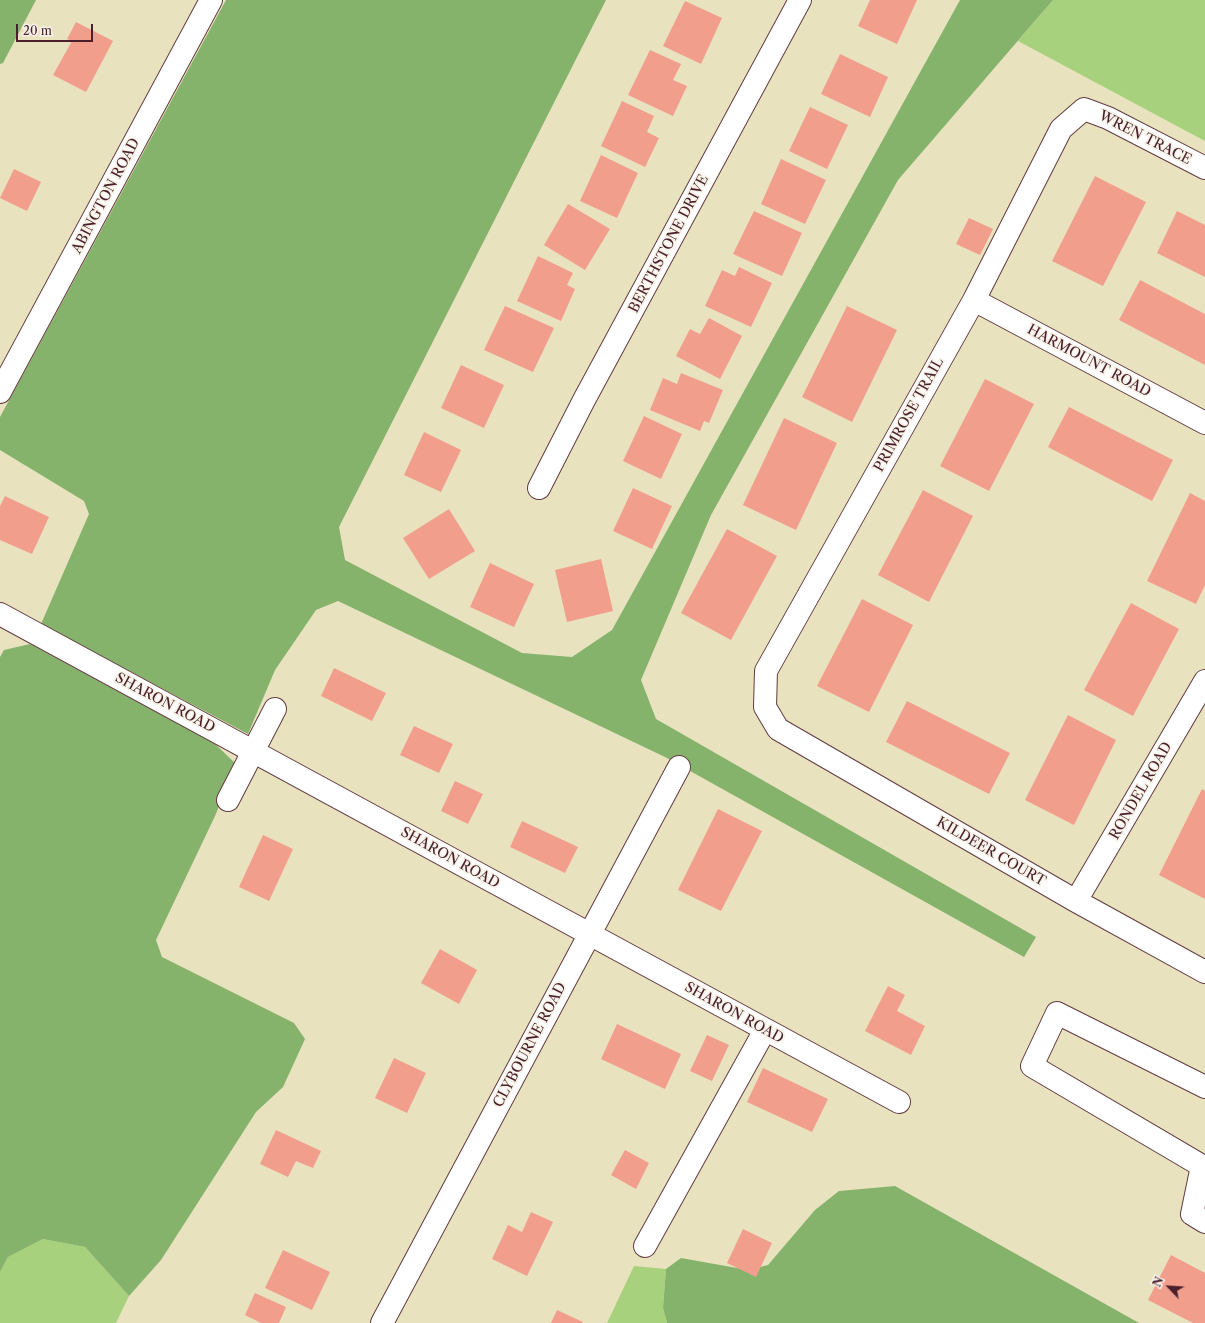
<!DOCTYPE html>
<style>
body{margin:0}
#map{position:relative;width:1205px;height:1323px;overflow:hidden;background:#e9e2bf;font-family:"Libre Caslon Text",serif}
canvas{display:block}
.north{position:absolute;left:1149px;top:1267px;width:40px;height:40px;-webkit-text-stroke:3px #f7f3e8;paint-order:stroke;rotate:295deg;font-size:11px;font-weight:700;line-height:16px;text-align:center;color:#4a1f2b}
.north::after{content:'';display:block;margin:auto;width:14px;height:18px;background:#4a1f2b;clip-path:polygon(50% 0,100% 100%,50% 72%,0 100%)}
.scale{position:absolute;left:16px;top:24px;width:77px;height:18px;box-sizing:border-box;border:2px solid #4a1f2b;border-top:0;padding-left:5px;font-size:12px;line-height:14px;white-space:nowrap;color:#4a1f2b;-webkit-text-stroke:3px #f7f3e8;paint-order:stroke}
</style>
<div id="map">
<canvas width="1205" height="1323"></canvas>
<div class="north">N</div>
<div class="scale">20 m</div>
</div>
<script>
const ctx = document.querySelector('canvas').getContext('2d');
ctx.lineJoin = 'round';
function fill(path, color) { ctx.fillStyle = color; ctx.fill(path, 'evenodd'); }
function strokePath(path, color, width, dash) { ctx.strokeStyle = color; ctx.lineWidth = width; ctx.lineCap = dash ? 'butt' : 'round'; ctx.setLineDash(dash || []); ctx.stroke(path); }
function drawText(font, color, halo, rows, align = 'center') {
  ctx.font = font + ' "Libre Caslon Text",serif'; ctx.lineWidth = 3.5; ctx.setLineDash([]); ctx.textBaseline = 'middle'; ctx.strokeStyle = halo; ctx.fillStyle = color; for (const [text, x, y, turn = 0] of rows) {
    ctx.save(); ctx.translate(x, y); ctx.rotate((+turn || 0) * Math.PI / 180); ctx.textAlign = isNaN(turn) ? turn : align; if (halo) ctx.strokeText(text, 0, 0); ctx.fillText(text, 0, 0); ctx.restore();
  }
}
fill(new Path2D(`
 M1053 0H1205V141L1018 41Z
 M43 1239 85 1247 129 1296 116 1323H0V1272L8 1257Z
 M634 1266 666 1269 663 1308 667 1323H607Z`), '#a7d17d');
fill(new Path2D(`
 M0 0H36L3 63 0 64Z
 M226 0H606L339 527 345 560 522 653 572 657 612 630 960 0H1053L898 180 711 515 641 680 656 719 1036 937 1024 957 665 757 338 601 316 610 275 670 248 734 41 624 89 514 84 501 0 450V417Z
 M30 644 215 744 236 764 215 816 156 940 162 957 294 1023 305 1039 283 1087 256 1112 161 1260 129 1296 85 1247 43 1239 8 1257 0 1272V657L4 650Z
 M895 1186 1139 1323H667L663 1308 666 1269 681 1258 748 1270 768 1265 815 1210 839 1191Z`), '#85b36c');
fill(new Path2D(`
 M870 0H917L897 44 858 26Z
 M685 1 722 18 701 64 663 46Z
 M76 22 113 41 86 92 53 75 72 41 67 39Z
 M650 50 681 64 673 80 687 86 673 116 628 95Z
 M840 54 888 77 870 117 821 94Z
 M622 101 654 116 647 132 659 138 645 167 601 146Z
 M810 107 848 125 827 169 789 151Z
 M601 155 638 173 617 218 580 201Z
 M781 159 826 180 805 224 761 204Z
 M14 169 41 182 27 211 0 198Z
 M1095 176 1146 202 1103 286 1052 261Z
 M568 204 610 229 585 270 544 245Z
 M754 211 802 233 782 276 733 254Z
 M1177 211 1205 225V277L1157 253Z
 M969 218 993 229 980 255 956 244Z
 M538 256 573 273 567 285 575 289 561 321 517 301Z
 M739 267 772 283 751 327 705 306 722 270 735 276Z
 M1140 280 1205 314V365L1119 320Z
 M505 306 554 328 533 372 484 350Z
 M847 306 897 330 852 422 802 397Z
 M709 318 742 336 720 379 676 356 690 329 700 334Z
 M461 365 504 385 484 428 441 408Z
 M681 373 723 390 709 423 704 421 700 431 650 410 663 378 677 384Z
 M985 379 1034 404 989 491 940 466Z
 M1069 407 1173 460 1152 501 1048 447Z
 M644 416 682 434 661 479 623 461Z
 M784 418 837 443 796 530 743 505Z
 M424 432 461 450 441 492 404 475Z
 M633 488 672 506 652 549 613 531Z
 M923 490 973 516 929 602 878 575Z
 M1190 493 1205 501V585L1196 604 1147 581Z
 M5 496 49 517 32 554 0 540V506Z
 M449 509 475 551 429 579 403 538Z
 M727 529 777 556 731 640 681 613Z
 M601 559 613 611 567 622 555 570Z
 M490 563 534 584 514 627 470 607Z
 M862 599 913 625 869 712 817 686Z
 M1131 603 1179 629 1133 716 1084 690Z
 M334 668 386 693 372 721 321 696Z
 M907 701 1010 753 989 794 886 742Z
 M1068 715 1116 740 1074 825 1025 800Z
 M414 726 453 744 439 773 400 755Z
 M455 781 483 794 468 824 441 811Z
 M1202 789 1205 791V899L1159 875Z
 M718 809 762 831 721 911 678 890Z
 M522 821 578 847 565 873 510 847Z
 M263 835 293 849 269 901 239 887Z
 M440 949 477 970 459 1004 421 983Z
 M888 986 905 995 897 1011 925 1026 911 1055 865 1031Z
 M617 1024 681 1054 665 1089 601 1059Z
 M707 1035 729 1045 712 1081 690 1071Z
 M394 1058 426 1073 407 1113 375 1098Z
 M763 1068 828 1099 812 1132 747 1102Z
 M276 1130 321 1151 313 1168 296 1161 288 1177 260 1164Z
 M625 1150 649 1163 636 1189 611 1175Z
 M531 1212 553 1222 527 1276 492 1259 508 1225 522 1232Z
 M743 1229 772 1243 756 1277 727 1263Z
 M283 1250 330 1272 312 1310 265 1288Z
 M1171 1255 1205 1273V1323H1193L1148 1300Z
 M255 1293 286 1307 279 1323H261L245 1315Z
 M557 1310 583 1322 582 1323H551Z`), '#f29e8d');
const minor = new Path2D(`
 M1205 168 1108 118 1084 109 1061 129 974 300 766 671 765 707 778 729 1076 901 1205 972
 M974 300 1205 423
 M0 392 211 0
 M539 488 584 400 800 0
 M0 614 899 1102
 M228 800 275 709
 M1076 901 1205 681
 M1205 1087 1057 1013 1032 1066 1202 1166 1192 1214 1205 1222
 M645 1246 765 1030
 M382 1323 679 767`);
strokePath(minor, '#623c41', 24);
strokePath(minor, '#fff', 22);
drawText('14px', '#4a1f2b', '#f7f3e8', [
 ["WREN TRACE",1145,138,27],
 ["ABINGTON ROAD",106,196,-62],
 ["BERTHSTONE DRIVE",669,244,-62],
 ["HARMOUNT ROAD",1089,361,28],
 ["PRIMROSE TRAIL",909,415,-61],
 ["SHARON ROAD",165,703,28],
 ["RONDEL ROAD",1141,791,-60],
 ["KILDEER COURT",991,852,30],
 ["SHARON ROAD",450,858,29],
 ["SHARON ROAD",734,1013,29],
 ["CLYBOURNE ROAD",530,1045,-62]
]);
</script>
